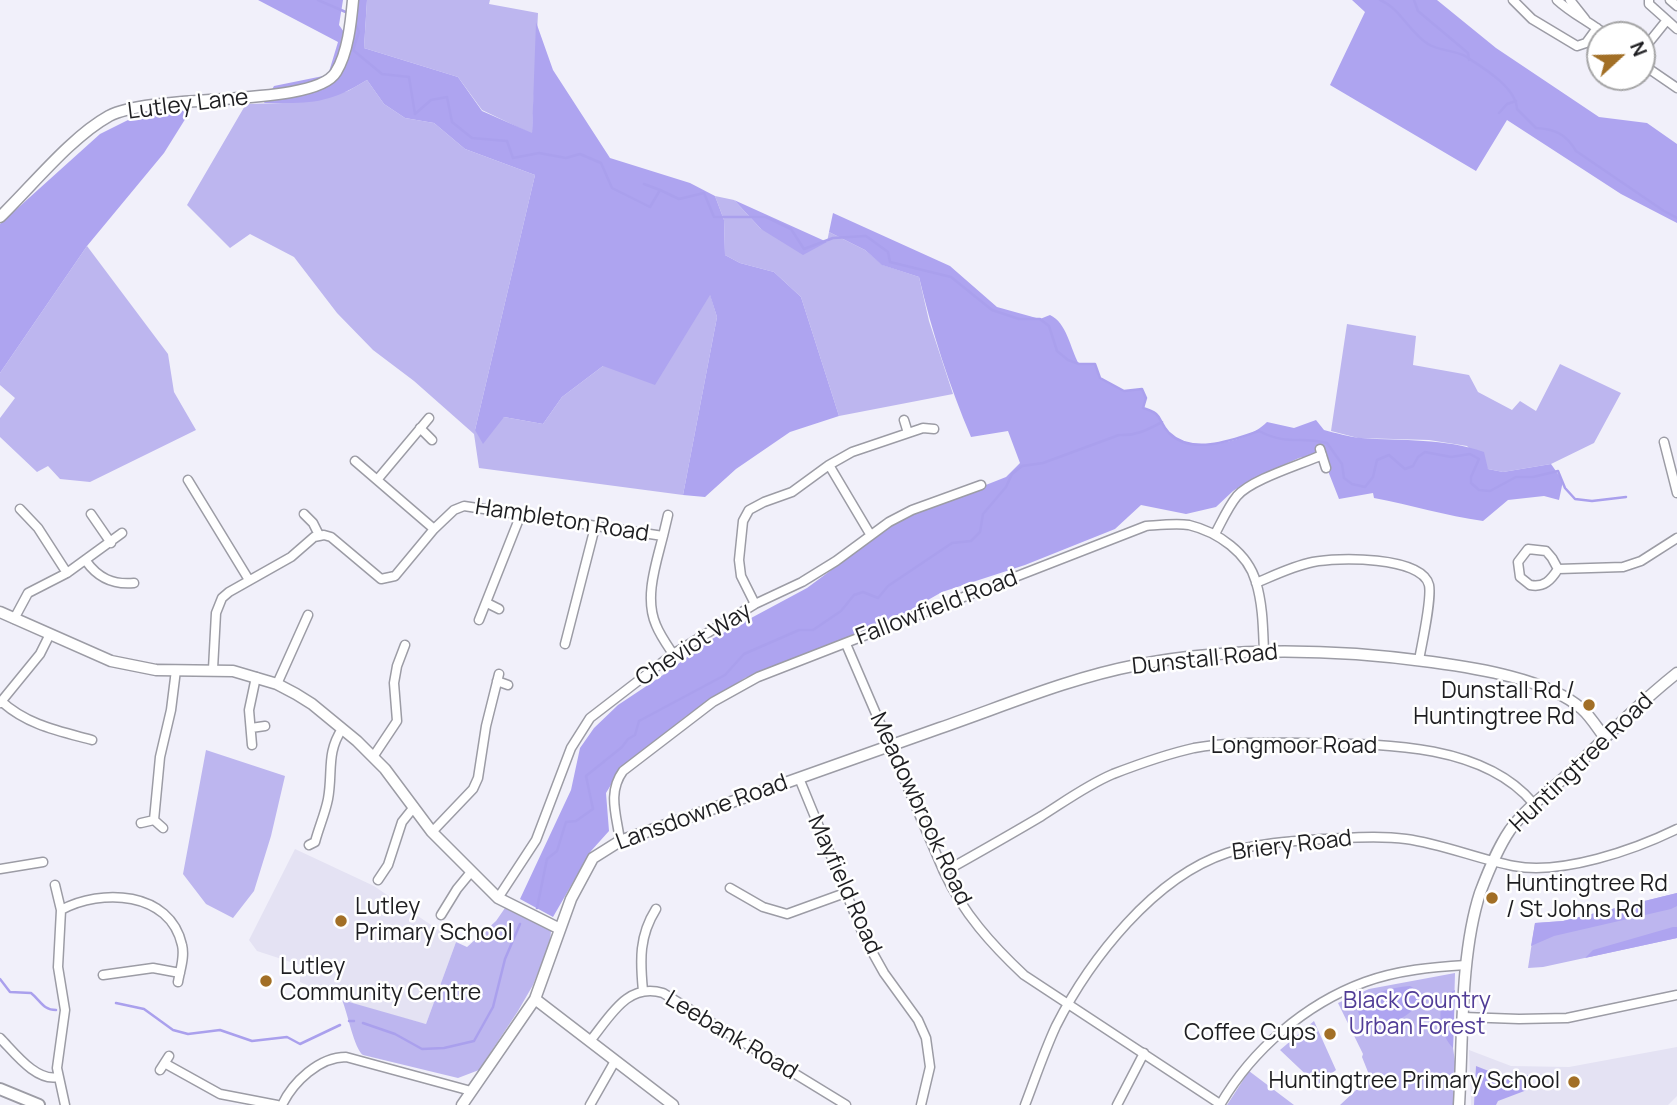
<!DOCTYPE html>
<style>
body{margin:0}
#map{position:relative;width:1677px;height:1105px;overflow:hidden;background:#f1f0fa;font-family:Manrope,sans-serif}
canvas{display:block}
.north{position:absolute;left:1586px;top:21px;width:70px;height:70px;box-sizing:border-box;background:#fff;border:2px solid #a5a5a6;border-radius:50%;rotate:68deg;font-size:19px;font-weight:700;line-height:28px;text-align:center;color:#1e1e21}
.north::after{content:'';display:block;margin:auto;width:24px;height:32px;background:#a26f26;clip-path:polygon(50% 0,100% 100%,50% 72%,0 100%)}
</style>
<div id="map">
<canvas width="1677" height="1105"></canvas>
<div class="north">N</div>
</div>
<script>
const ctx = document.querySelector('canvas').getContext('2d');
ctx.lineJoin = 'round';
function fill(path, color) { ctx.fillStyle = color; ctx.fill(path, 'evenodd'); }
function strokePath(path, color, width, dash) { ctx.strokeStyle = color; ctx.lineWidth = width; ctx.lineCap = dash ? 'butt' : 'round'; ctx.setLineDash(dash || []); ctx.stroke(path); }
function drawText(font, color, halo, rows, align = 'center') {
  ctx.font = font + ' Manrope,sans-serif'; ctx.lineWidth = 5; ctx.setLineDash([]); ctx.textBaseline = 'middle'; ctx.strokeStyle = halo; ctx.fillStyle = color; for (const [text, x, y, turn = 0] of rows) {
    ctx.save(); ctx.translate(x, y); ctx.rotate((+turn || 0) * Math.PI / 180); ctx.textAlign = isNaN(turn) ? turn : align; if (halo) ctx.strokeText(text, 0, 0); ctx.fillText(text, 0, 0); ctx.restore();
  }
}
fill(new Path2D(`
 M295 849 374 886 456 942 426 1024 354 1005 300 982V965L257 951 249 940Z
 M1677 1047V1096L1668 1105H1471L1469 1050 1511 1066 1569 1067Z`), '#e4e2f3');
fill(new Path2D(`
 M367 0H490L489 4 538 13 532 134 482 110 458 77 364 48Z
 M367 80 384 104 405 118 434 123 465 149 535 175 475 430 504 417 543 424 562 397 603 366 710 294 717 317 683 495 479 468 474 434 414 381 373 350 337 313 294 257 250 234 230 248 187 205 246 104 283 103 348 91Z
 M715 196 734 200 761 229 827 242 829 232 865 250 883 265 919 277 929 321 953 394 839 416 801 297 774 272 740 263 725 255 724 220Z
 M87 246 168 354 174 392 196 430 90 482 60 479 48 466 37 472 0 437V418L15 398 0 385V373Z
 M1347 324 1416 336 1413 365 1469 375 1478 392 1512 410 1520 401 1536 411 1560 364 1621 393 1594 443 1551 464 1503 472 1488 469 1467 446 1429 440 1358 438 1331 431Z
 M206 750 285 776 271 836 254 891 233 918 206 904 183 874Z
 M1677 893V938L1543 967 1528 968 1535 923 1563 921Z
 M505 908 551 931 550 943 533 985 518 1011 479 1070 458 1078 363 1055C354 1048 348 1014 342 1000L426 1024 456 942 467 947 496 921Z
 M1455 973 1453 1048 1457 1075 1455 1105H1340L1370 1077 1362 1057 1363 1054 1338 1003 1369 989Z
 M1314 1021 1336 1070 1317 1085 1280 1050Z
 M1249 1071 1294 1105H1227Z`), '#bdb6ef');
fill(new Path2D(`
 M258 0H343L339 25 351 42 355 0H367L364 48 458 77 482 111 532 133 536 22 553 70 610 158 690 183 715 196 724 220 725 255 740 263 774 272 801 297 839 416 790 432 736 469 705 497 683 495 717 317 710 295 655 385 603 366 562 397 543 424 504 417 483 444 475 430 535 175 465 149 434 123 405 118 384 104 367 80C326 105 310 103 264 103L274 86 328 75 338 42Z
 M1352 0H1437L1496 48 1599 117 1647 123 1677 144V223L1621 194 1507 120 1476 171 1330 85 1365 12Z
 M162 103 189 113 164 153 87 246 0 373V224L100 134Z
 M734 200 827 242 803 255 761 229Z
 M833 213 950 266 997 307 1040 319 1050 315C1067 323 1070 348 1079 364H1095L1100 378 1124 391 1142 389 1146 398 1144 408C1164 414 1157 420 1170 433 1192 455 1248 442 1267 422L1294 428 1316 420 1324 430C1336 433 1349 437 1361 438 1403 441 1444 438 1484 452L1488 469 1503 472 1551 464 1563 481 1559 500 1544 496 1508 500 1483 521C1446 516 1411 505 1374 498L1373 493 1339 499 1321 453 1299 458 1254 478 1233 491 1216 507 1186 514 1141 505 1115 529 1025 565 942 592 898 617 745 678 685 717 620 770 606 793 609 831 591 851 553 917 520 899 571 790 580 748 594 728 618 705 663 675 712 639 807 588 900 519 1006 477 1020 463 1008 431 971 437C949 385 932 332 919 277L882 265 865 250 829 232Z
 M1677 893V906L1671 909 1554 936 1531 946 1535 923 1563 921Z
 M1673 927H1677V938L1585 958 1593 950Z
 M1410 986 1419 991 1421 1001C1415 1008 1408 1015 1400 1019 1384 1027 1356 1029 1358 1005 1374 992 1389 988 1410 986Z
 M1455 990 1453 1048C1440 1034 1438 1015 1443 996Z
 M1476 1066 1504 1077 1528 1075 1527 1090 1498 1101 1496 1105H1474Z`), '#aea4f0');
strokePath(new Path2D(`
 M318 0 348 13
 M1380 0C1400 8 1409 32 1428 44 1439 51 1454 50 1465 56 1482 67 1516 87 1517 109L1536 128C1555 129 1566 134 1576 151L1664 211 1677 218
 M1414 0 1418 11 1468 53 1469 60
 M355 23 359 32 353 50 382 74 409 77 415 114 431 100 447 97 452 122 472 138 507 141 513 158 539 153 566 158 580 154 601 163 612 188 650 207 660 190 679 199 704 193 714 217H766L791 229 804 249 833 238 866 236 888 252 890 262 951 277 992 310 1019 319H1040L1049 326 1057 351 1068 360 1079 364H1095L1100 378 1124 391 1142 389 1146 398 1143 408C1164 414 1157 420 1169 433 1192 456 1233 440 1259 431 1288 446 1299 436 1327 443L1342 464 1344 478 1352 484 1365 487 1373 477 1377 460 1389 455 1405 469 1413 466 1418 457 1425 452 1451 457 1470 454 1479 459 1471 477V483L1479 490 1490 491 1516 477H1533L1558 471 1565 488 1575 499 1592 501 1626 497
 M1499 113 1507 104 1516 101
 M644 184 660 190
 M537 908 547 859 557 851 566 822 576 821 593 809 586 776 622 747 628 739 635 735 639 721 725 675 744 654 799 630H813L841 611 854 595 863 592 878 598 888 586 952 543 971 541 980 532 983 514 1006 487 1012 474 1022 466 1043 463 1119 435C1136 436 1147 430 1162 422
 M0 979 10 992 31 993C41 1001 43 1010 56 1010
 M116 1003 144 1009 173 1030 188 1034 220 1030 252 1041 287 1037 300 1044 340 1025
 M349 1021H354
 M363 1023 395 1034 422 1049 444 1048 474 1041 493 1007 505 959 520 924`), '#aaa0ed', 2.5);
const minor = new Path2D(`
 M1513 0 1532 19 1577 46 1586 43 1597 28
 M1557 0C1572 14 1590 22 1606 35
 M1570 0 1585 19
 M1649 0V4L1677 29
 M1670 0 1677 6
 M1642 51 1667 20
 M1642 64 1677 88
 M904 420 908 433
 M420 428 432 440
 M1664 442 1677 493
 M1320 449 1326 468
 M355 461 434 529
 M829 465 870 534
 M188 480 249 580
 M377 480 429 418
 M20 509 38 528 67 573
 M91 514 111 543
 M304 514 313 523 319 535
 M1215 534C1222 521 1228 507 1237 496 1252 479 1300 465 1322 455
 M663 536 668 515
 M1528 549 1546 551 1552 558 1558 569C1551 580 1544 588 1530 585L1520 577 1518 562Z
 M86 561C98 578 113 585 134 583
 M1558 569 1623 567 1641 561 1677 538
 M1256 583C1275 575 1293 566 1313 562 1336 557 1422 556 1429 585 1432 599 1422 643 1419 660
 M487 603 499 609
 M755 604 741 576 739 560 743 521 749 510 764 502 792 492 829 465 852 452 923 428 934 429
 M14 619 28 593 67 573 122 533
 M479 620 521 514
 M565 644 595 527
 M846 644 944 872C963 913 992 945 1024 975L1220 1104
 M213 669 216 613 222 598 229 592 291 557 314 537 324 535 331 537 381 579 395 576 434 529 454 510 464 506 663 536C656 564 644 598 656 625 660 635 667 645 673 654
 M497 681 508 685
 M277 684 308 615
 M1 701C27 725 59 731 92 740
 M0 703 40 654 50 634
 M251 728 265 726
 M252 745 249 710 256 677
 M373 757 397 721 394 683 397 666 405 645
 M799 778 865 939 884 973 918 1020 926 1038 930 1067 921 1105
 M154 820 160 757 171 710 176 670
 M141 823 154 820 163 828
 M432 832 473 789 478 778 486 726 499 674
 M620 841C617 816 607 793 623 771L713 702 758 677 1146 526C1160 525 1176 523 1189 525 1218 532 1248 553 1256 582 1263 605 1263 629 1264 652
 M309 845 315 842C319 827 325 814 328 799 333 772 326 753 342 729
 M0 869 43 862
 M944 872C976 854 1008 836 1040 817 1064 802 1087 785 1113 774 1139 764 1167 754 1194 748 1230 741 1268 743 1305 743 1378 744 1482 742 1533 803
 M378 880 388 865 402 822 414 807
 M55 885 61 910
 M730 888 763 907 787 914 845 893
 M498 898 536 840 571 748 590 718 673 654 755 604 802 582 836 561 889 522 912 510 981 485
 M441 915 457 889 471 872
 M103 975 153 968 180 973
 M643 991C640 960 639 936 656 909
 M1463 1017 1519 1019 1567 1018 1677 995
 M0 1038C14 1052 36 1082 58 1077
 M590 1041C610 1017 627 982 663 993L846 1105
 M166 1064 220 1094 277 1105
 M160 1070 169 1056
 M65 1105 57 1068 65 1010 58 967 61 910C101 888 170 891 182 945 185 957 180 970 178 982
 M282 1105C293 1082 319 1057 346 1057L471 1091
 M590 1105 615 1061
 M1025 1105C1035 1079 1044 1052 1056 1026 1090 959 1154 877 1227 853 1257 843 1291 841 1322 839 1349 838 1378 835 1406 839 1443 844 1477 859 1514 866 1562 875 1634 850 1677 829
 M1117 1105 1144 1053
 M1220 1105C1252 1050 1305 1004 1365 982 1398 970 1433 967 1466 965`);
const tertiary = new Path2D(`
 M0 217C32 186 71 137 109 116 155 92 315 108 336 72 348 53 351 22 353 0
 M0 612 111 661 156 670 233 671 277 684 296 694 312 704 357 741 385 769 432 832 498 898 560 929
 M535 999 673 1105
 M462 1105 535 999 571 899 593 858 620 841C727 804 833 766 940 728 1004 706 1069 678 1137 665 1234 646 1335 649 1432 662 1476 668 1548 679 1582 709 1591 717 1598 729 1605 738
 M1459 1105C1463 1039 1460 955 1480 893 1488 872 1497 849 1510 830 1526 808 1548 793 1567 775 1603 740 1638 704 1677 673`);
const secondary = new Path2D(`
 M0 1089 39 1105`);
strokePath(minor, '#9c9ca5', 11);
strokePath(tertiary, '#9c9ca5', 13);
strokePath(secondary, '#9c9ca5', 14);
strokePath(minor, '#fff', 8);
strokePath(tertiary, '#fff', 10);
strokePath(secondary, '#fff', 10);
for (const [x, y, r, color] of [
 [1589,705,7,"#a26f26"],
 [1492,898,7,"#a26f26"],
 [341,921,7,"#a26f26"],
 [266,981,7,"#a26f26"],
 [1330,1034,7,"#a26f26"],
 [1574,1082,7,"#a26f26"]
]) { const dot = new Path2D(); dot.arc(x, y, r, 0, 2 * Math.PI); ctx.fillStyle = color; ctx.fill(dot); strokePath(dot, '#fff', 2.5); }
drawText('23px', '#1e1e21', '#fff', [
 ["Lutley Lane",188,105,-7],
 ["Hambleton Road",562,521,9],
 ["Fallowfield Road",937,608,-21],
 ["Cheviot Way",694,645,-33],
 ["Dunstall Road",1205,660,-6],
 ["Longmoor Road",1294,747],
 ["Huntingtree Road",1582,763,-44],
 ["Meadowbrook Road",920,809,65],
 ["Lansdowne Road",702,813,-20],
 ["Briery Road",1292,846,-7],
 ["Mayfield Road",844,885,66],
 ["Leebank Road",731,1036,31]
]);
drawText('23px', '#1e1e21', '#fff', [
 ["Dunstall Rd /",1575,692],
 ["Huntingtree Rd",1575,718],
 ["Huntingtree Rd",1506,885,"left"],
 ["/ St Johns Rd",1506,911,"left"],
 ["Lutley",355,908,"left"],
 ["Primary School",355,934,"left"],
 ["Lutley",280,968,"left"],
 ["Community Centre",280,994,"left"],
 ["Coffee Cups",1316,1034],
 ["Huntingtree Primary School",1560,1082]
], 'right');
drawText('23px', '#513d96', '#fff', [
 ["Black Country",1417,1002],
 ["Urban Forest",1417,1028]
]);
</script>
